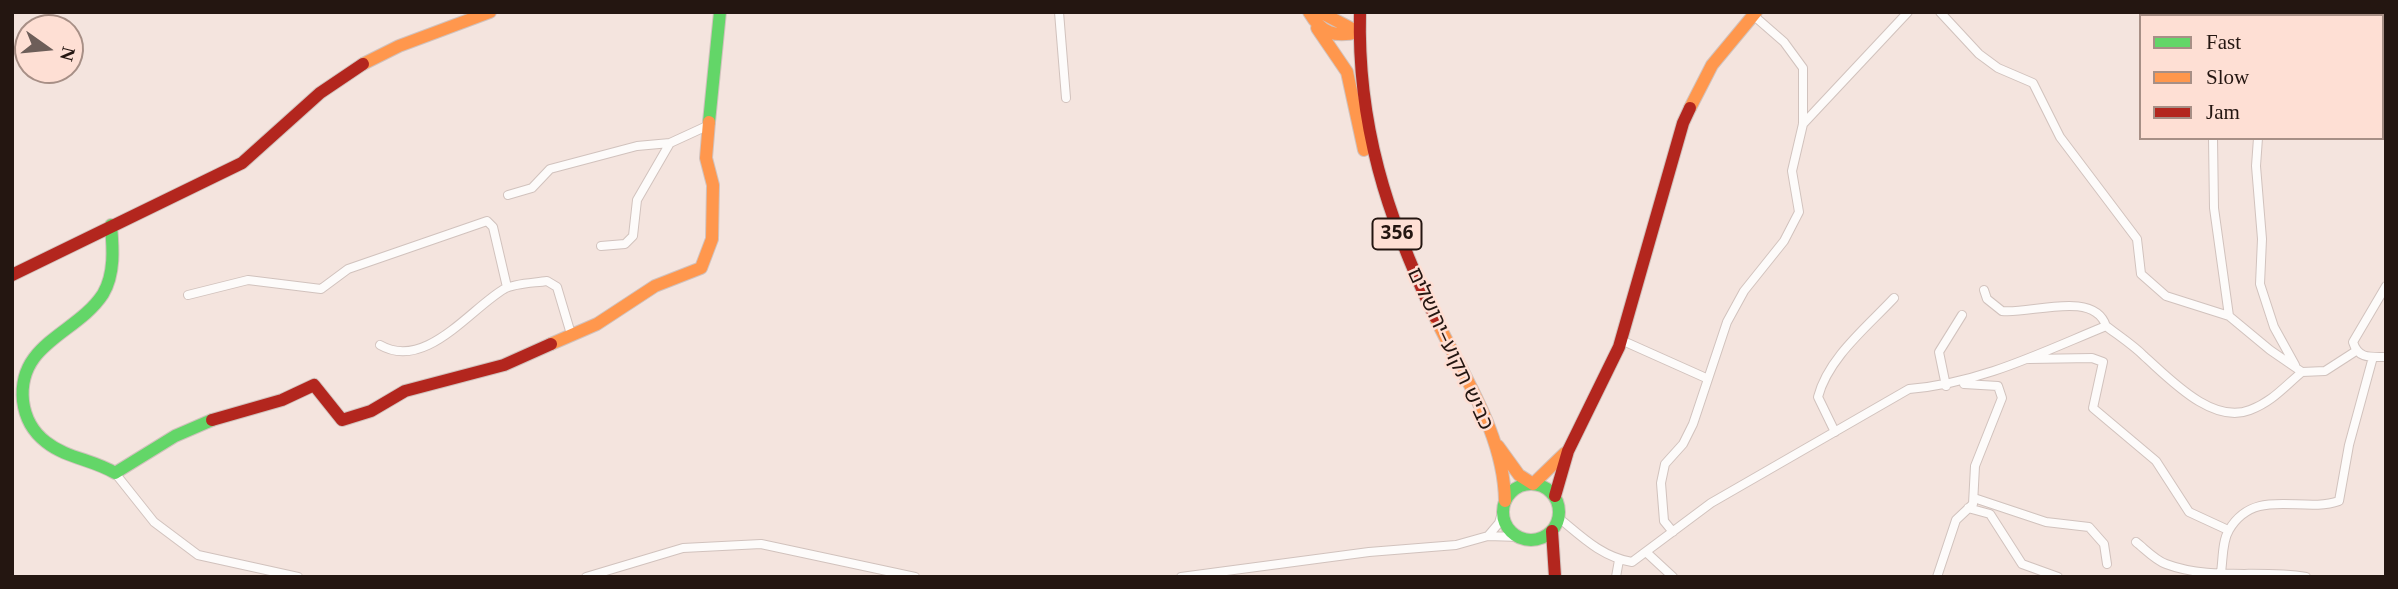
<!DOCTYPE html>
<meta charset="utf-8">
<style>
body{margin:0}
#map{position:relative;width:2398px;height:589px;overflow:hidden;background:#f4e4de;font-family:Georgia,serif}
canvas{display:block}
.frame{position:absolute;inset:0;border:14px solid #241611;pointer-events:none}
.legend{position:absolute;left:2139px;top:14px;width:245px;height:126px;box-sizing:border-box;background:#fedfd4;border:2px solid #a78f86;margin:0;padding:9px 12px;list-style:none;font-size:21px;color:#241611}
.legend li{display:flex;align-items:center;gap:14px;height:35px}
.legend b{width:35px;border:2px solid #a78f86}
.north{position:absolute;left:14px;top:14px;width:70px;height:70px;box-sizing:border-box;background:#fedfd4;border:2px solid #a78f86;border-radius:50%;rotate:105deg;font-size:19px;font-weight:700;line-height:28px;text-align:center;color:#241611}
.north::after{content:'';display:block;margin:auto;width:24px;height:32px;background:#6d5e59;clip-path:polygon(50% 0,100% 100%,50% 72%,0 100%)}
</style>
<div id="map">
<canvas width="2398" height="589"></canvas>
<div class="frame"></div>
<ul class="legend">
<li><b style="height:9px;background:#63d668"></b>Fast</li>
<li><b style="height:9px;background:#ff974d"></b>Slow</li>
<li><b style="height:9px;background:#b3261e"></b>Jam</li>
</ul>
<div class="north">N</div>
</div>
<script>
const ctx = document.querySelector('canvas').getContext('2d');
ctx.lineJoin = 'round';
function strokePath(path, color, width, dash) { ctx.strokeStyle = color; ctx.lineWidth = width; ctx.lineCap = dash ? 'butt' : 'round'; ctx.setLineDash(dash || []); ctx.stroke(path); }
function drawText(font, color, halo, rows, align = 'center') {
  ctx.font = font + ' Georgia,"Noto Sans Hebrew",serif'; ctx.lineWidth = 5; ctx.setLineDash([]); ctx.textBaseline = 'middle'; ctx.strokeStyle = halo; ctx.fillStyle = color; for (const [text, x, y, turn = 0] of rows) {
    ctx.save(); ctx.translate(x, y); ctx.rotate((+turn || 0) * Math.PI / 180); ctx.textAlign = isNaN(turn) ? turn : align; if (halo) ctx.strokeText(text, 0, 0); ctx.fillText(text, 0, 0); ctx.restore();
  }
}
const street = new Path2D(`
 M1059 12 1066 98
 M1940 12 1979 54 1998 68 2033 83 2060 137 2137 239 2141 274 2166 296 2229 316 2270 350 2302 372
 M2226 12 2228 16
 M1803 124 1908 12
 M2213 138 2214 208 2229 316
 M2258 138 2256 166 2262 239 2260 284 2274 327 2295 365
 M508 195 532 188 550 169 637 146 670 143
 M601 246 625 244 633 236 637 200 670 143 707 126
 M2386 286 2353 342C2358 359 2370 357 2386 357
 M1984 290 1987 299 2002 311C2028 315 2094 289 2106 326
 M188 295 248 280 321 289 348 269 487 221 493 227 507 287
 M1621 340 1706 378
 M380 345C425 371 469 310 504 289 515 283 534 283 547 281L557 287 571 334
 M2029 359 2092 358 2103 362 2093 408 2156 461 2189 512 2228 530
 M1946 386 1939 352 1962 315
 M1835 432 1818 397C1828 358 1867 327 1894 298
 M115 473 154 522 198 555 298 577
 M1974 498 2046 522 2089 527 2104 544 2107 564
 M1968 508 1990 514 2022 564 2058 577
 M1559 518C1582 537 1602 557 1632 562L1711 503 1909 389C1981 383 2040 353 2106 326 2119 336 2133 345 2144 356 2169 378 2212 425 2250 410 2272 402 2285 386 2302 372L2325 371 2356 351
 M1673 532 1664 521 1661 483 1665 464 1683 444 1693 424 1727 322 1744 291 1784 241 1799 212 1792 171 1803 124V68L1784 42 1753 15
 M1488 536 1499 523 1503 509
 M2136 542C2145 549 2155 560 2166 564 2211 581 2260 569 2306 577
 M1646 552 1673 577
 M2221 572C2223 560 2222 541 2229 530 2255 486 2302 514 2339 501L2349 445 2373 357
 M586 577 683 548 761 544 915 577
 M1181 577 1369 552 1456 545 1488 536 1519 537
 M1616 577 1619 560
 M1937 577 1956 520 1973 504 1975 466 2002 398 1998 386 1964 384`);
const fast = new Path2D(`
 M709 122 720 12
 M111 225C113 248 115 274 103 294 77 334 17 343 23 401 25 417 33 432 46 442 66 458 94 460 115 473L175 436 212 420
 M1503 512a28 28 0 1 1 56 0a28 28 0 1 1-56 0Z`);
const slow = new Path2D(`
 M1309 12C1321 33 1335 38 1358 32L1320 12
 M1317 28 1347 72 1364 150
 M363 64 399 46 490 12
 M1690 108 1712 65 1756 12
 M1435 317C1463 376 1504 434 1505 501
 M551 344 597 324 655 286 701 268 712 239 713 185 706 158 709 122
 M1498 446 1519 475 1533 484
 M1533 484 1565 453`);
const jam = new Path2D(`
 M1360 12C1357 124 1387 217 1435 317
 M12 275 242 163 320 93 363 64
 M212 420 282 400 314 385 342 420 371 411 405 391 504 365 551 344
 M1555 496 1568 451 1619 347 1683 123 1690 108
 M1552 531 1555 577`);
strokePath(street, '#d1c2bd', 10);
strokePath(fast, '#d1c2bd', 14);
strokePath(slow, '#d1c2bd', 14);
strokePath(jam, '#d1c2bd', 14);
strokePath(street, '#fdfbfa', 8);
strokePath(fast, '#63d668', 12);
strokePath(slow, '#ff974d', 12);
strokePath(jam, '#b3261e', 12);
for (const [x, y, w] of [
 [1397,234,49]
]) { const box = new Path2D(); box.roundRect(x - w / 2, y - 15.5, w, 31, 5); ctx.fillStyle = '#fedfd4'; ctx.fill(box); strokePath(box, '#241611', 2); }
drawText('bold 19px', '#241611', null, [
 ["356",1397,234]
]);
drawText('21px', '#241611', '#fedfd4', [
 ["כביש תקוע–ירושלים",1450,349,65]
]);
</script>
